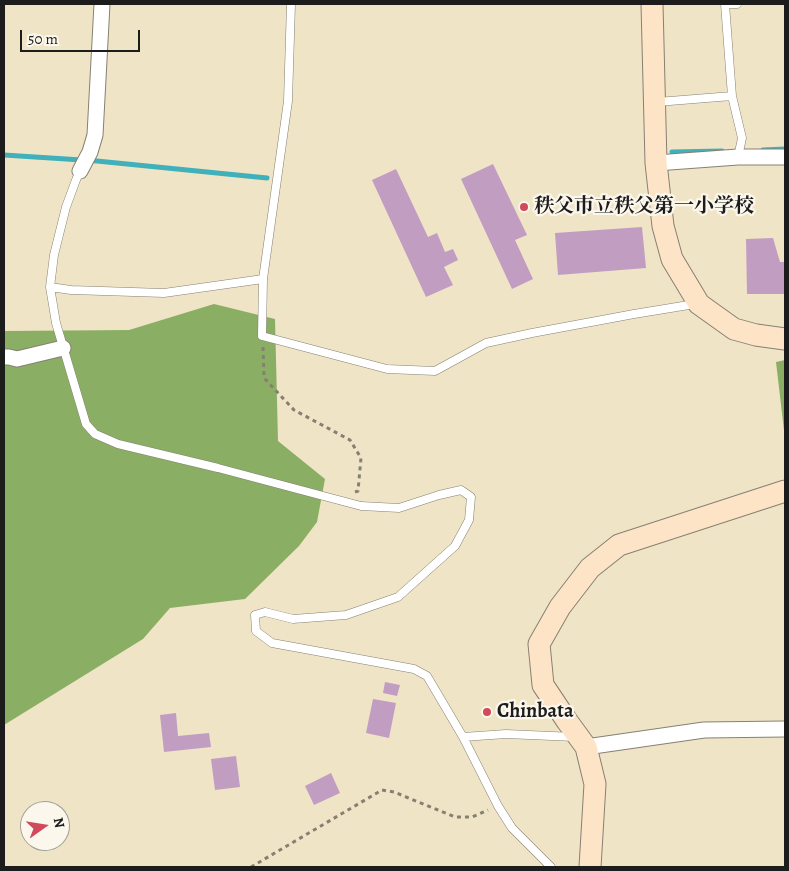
<!DOCTYPE html>
<meta charset="utf-8">
<style>
body{margin:0}
#map{position:relative;width:789px;height:871px;overflow:hidden;background:#f0e4c7;font-family:Alegreya,serif}
canvas{display:block}
.frame{position:absolute;inset:0;border:5px solid #1c1c1c;pointer-events:none}
.north{position:absolute;left:20px;top:801px;width:50px;height:50px;box-sizing:border-box;background:#fbf7ec;border:1px solid #a29f99;border-radius:50%;rotate:77deg;font-size:14px;font-weight:700;line-height:20px;text-align:center;color:#1c1c1c}
.north::after{content:'';display:block;margin:auto;width:18px;height:22px;background:#d1495b;clip-path:polygon(50% 0,100% 100%,50% 72%,0 100%)}
.scale{position:absolute;left:20px;top:30px;width:120px;height:22px;box-sizing:border-box;border:2px solid #1c1c1c;border-top:0;padding-left:6px;font-size:15px;line-height:18px;white-space:nowrap;color:#1c1c1c;-webkit-text-stroke:4px #fbf7ec;paint-order:stroke}
</style>
<div id="map">
<canvas width="789" height="871"></canvas>
<div class="frame"></div>
<div class="north">N</div>
<div class="scale">50 m</div>
</div>
<script>
const ctx = document.querySelector('canvas').getContext('2d');
ctx.lineJoin = 'round';
function fill(path, color) { ctx.fillStyle = color; ctx.fill(path, 'evenodd'); }
function strokePath(path, color, width, dash) { ctx.strokeStyle = color; ctx.lineWidth = width; ctx.lineCap = dash ? 'butt' : 'round'; ctx.setLineDash(dash || []); ctx.stroke(path); }
function drawText(font, color, halo, rows, align = 'center') {
  ctx.font = font + ' Alegreya,"Noto Serif JP",serif'; ctx.lineWidth = 4.5; ctx.setLineDash([]); ctx.textBaseline = 'middle'; ctx.strokeStyle = halo; ctx.fillStyle = color; for (const [text, x, y, turn = 0] of rows) {
    ctx.save(); ctx.translate(x, y); ctx.rotate((+turn || 0) * Math.PI / 180); ctx.textAlign = isNaN(turn) ? turn : align; if (halo) ctx.strokeText(text, 0, 0); ctx.fillText(text, 0, 0); ctx.restore();
  }
}
fill(new Path2D(`
 M214 304 275 319 278 441 325 479 317 522 299 546 245 599 170 608 143 639 4 725V331L129 330Z
 M785 360V439L776 362Z`), '#8aaf64');
strokePath(new Path2D(`
 M763 150 785 149
 M672 152 722 151
 M4 155 97 161 267 178`), '#40b0bb', 5);
fill(new Path2D(`
 M493 164 527 235 515 240 533 279 512 289 461 179Z
 M396 169 428 237 437 233 445 252 453 249 458 260 444 267 453 285 426 297 372 180Z
 M642 227 646 268 558 275 555 233Z
 M773 238 780 262H785V294H747L746 239Z
 M385 682 400 685 397 696 383 693Z
 M373 699 396 703 389 738 366 733Z
 M176 713 178 736 209 733 211 747 164 752 160 715Z
 M236 756 240 787 215 790 211 759Z
 M331 773 340 793 314 805 305 786Z`), '#c19dc2');
const lane = new Path2D(`
 M291 4 288 101 263 279 262 336 387 369 435 371 486 343 532 333 634 314 695 304
 M725 4 732 96 742 138 738 157
 M725 4H737
 M657 102 732 96
 M80 171 76 180 66 207 54 255 50 287 56 323 86 424 95 434 118 444 218 468 361 506 399 508 439 495 461 490 471 497 469 520 455 546 398 597 346 615 293 619 265 612 255 615 256 631 272 643 414 669 427 676 463 737 506 734 575 737
 M50 287 71 290 164 293 263 279
 M463 737 498 806 512 828 551 867`);
const street = new Path2D(`
 M656 163 738 157H785
 M80 171 90 152 95 135 102 4
 M4 357H9L17 359 63 348
 M586 747 704 730 785 729`);
const secondary = new Path2D(`
 M652 4 656 163 663 226 672 259 699 304 734 329 756 335 785 339
 M590 867 595 784 586 747 567 721 543 685 539 644 560 607 590 568 619 545 785 491`);
strokePath(lane, '#868072', 9);
strokePath(street, '#868072', 17);
strokePath(secondary, '#868072', 23);
strokePath(new Path2D(`
 M263 347 264 378 294 410 350 440 361 458 358 491 355 492
 M251 867 382 790 394 792 455 817H472L488 810`), '#868072', 3, [4, 4]);
strokePath(lane, '#fff', 8);
strokePath(street, '#fff', 15);
strokePath(secondary, '#fee4c6', 21);
for (const [x, y, r, color] of [
 [524,207,5,"#d1495b"],
 [487,712,5,"#d1495b"]
]) { const dot = new Path2D(); dot.arc(x, y, r, 0, 2 * Math.PI); ctx.fillStyle = color; ctx.fill(dot); strokePath(dot, '#fbf7ec', 2); }
drawText('bold 20px', '#1c1c1c', '#fbf7ec', [
 ["秩父市立秩父第一小学校",534,207],
 ["Chinbata",497,712]
], 'left');
</script>
